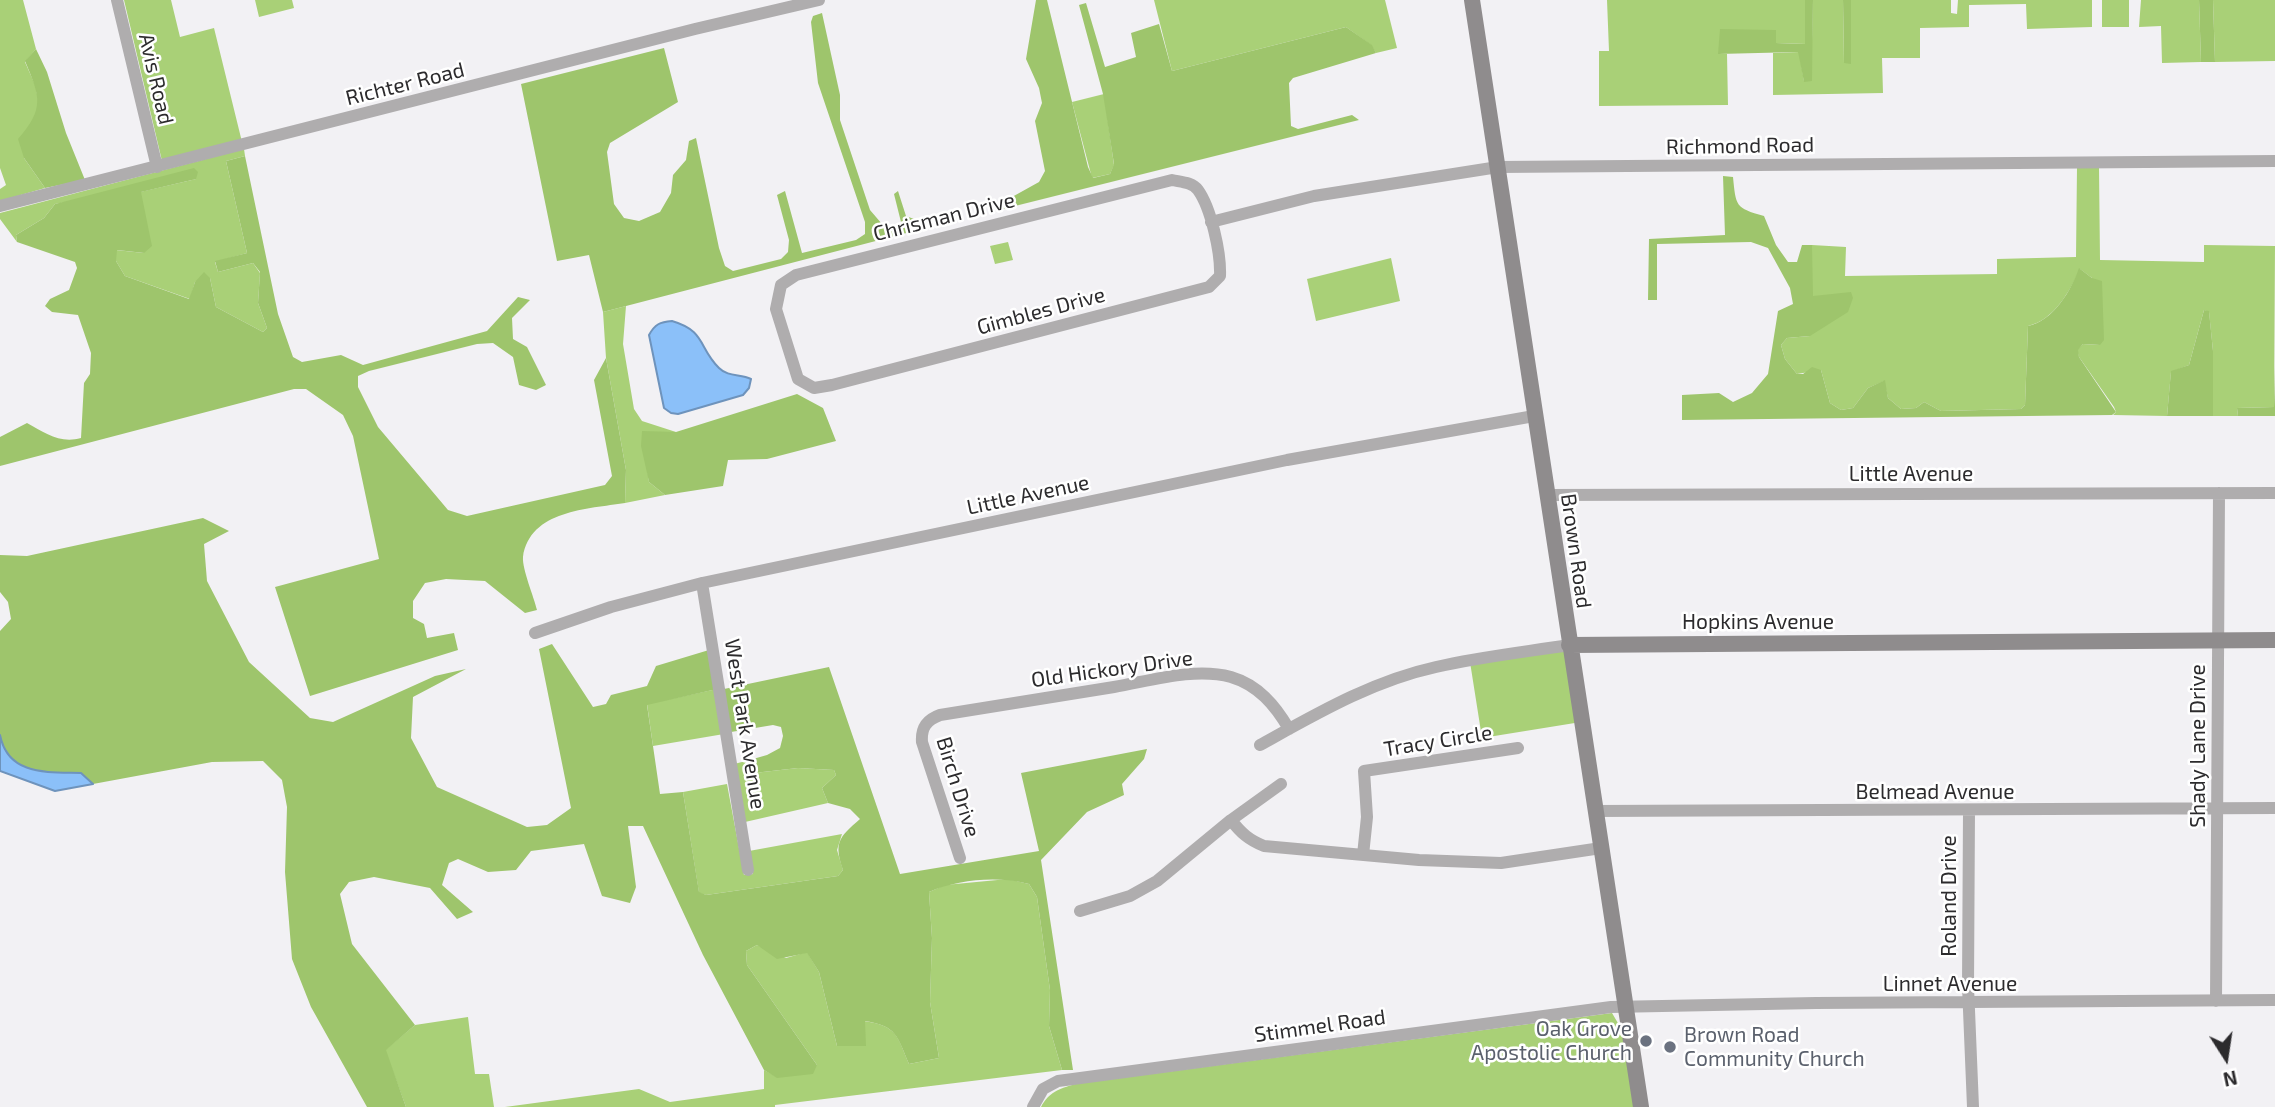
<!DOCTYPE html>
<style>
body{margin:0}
#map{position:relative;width:2275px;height:1107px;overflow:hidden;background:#f2f1f4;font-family:"Exo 2",sans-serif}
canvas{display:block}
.north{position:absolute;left:2191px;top:1023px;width:70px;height:70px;-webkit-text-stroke:5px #fff;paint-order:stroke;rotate:168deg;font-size:19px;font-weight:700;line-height:28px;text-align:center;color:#2c2b2d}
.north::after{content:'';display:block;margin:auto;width:24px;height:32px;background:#2c2b2d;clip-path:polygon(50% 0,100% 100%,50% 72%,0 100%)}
</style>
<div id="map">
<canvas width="2275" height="1107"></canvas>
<div class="north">N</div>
</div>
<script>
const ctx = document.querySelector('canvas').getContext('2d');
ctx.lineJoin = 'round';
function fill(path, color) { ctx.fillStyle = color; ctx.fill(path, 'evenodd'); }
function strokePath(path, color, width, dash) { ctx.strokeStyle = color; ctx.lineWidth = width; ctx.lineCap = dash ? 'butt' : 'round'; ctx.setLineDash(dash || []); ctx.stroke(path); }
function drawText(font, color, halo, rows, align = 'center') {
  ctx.font = font + ' "Exo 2",sans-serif'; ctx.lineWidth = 5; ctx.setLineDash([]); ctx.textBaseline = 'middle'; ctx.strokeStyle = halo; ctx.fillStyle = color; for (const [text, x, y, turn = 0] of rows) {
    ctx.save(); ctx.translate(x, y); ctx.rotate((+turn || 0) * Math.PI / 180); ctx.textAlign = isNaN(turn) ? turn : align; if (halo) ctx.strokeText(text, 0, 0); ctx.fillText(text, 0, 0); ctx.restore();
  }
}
fill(new Path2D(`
 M0 0H23L36 49 25 62 36 87 39 108 31 124 24 158 45 188 0 201V189L6 185 0 168Z
 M124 0H171L180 37 214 28 242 142 162 161Z
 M255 0H292L294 8 259 17Z
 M1154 0H1385L1397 48 1376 53 1371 45 1346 27 1172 71Z
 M1607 0H1805L1806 44 1776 43V30L1719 54H1727L1728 105 1599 106V51H1609Z
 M1813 0H1843L1844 63H1851V0H1951V13L1957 14 1958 0H2092V27L2027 29 2026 4 1969 5V27L1920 28V58H1882L1883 93 1773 95V53L1799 52 1804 81H1811Z
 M2102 0H2129V27H2102Z
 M2141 0H2199L2201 62 2162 63 2161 26 2139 27Z
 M2213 0H2275V61L2215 62Z
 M1104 94 1114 165 1110 174 1092 178 1072 102Z
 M244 149 245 156 226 161 247 253 215 262 218 272 253 263 260 273 258 303 267 328 263 332 216 307 210 278 195 282 190 299 125 276 116 261V250L144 253 140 192 196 179 55 204 44 218 16 235 17 242 0 219V213Z
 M2099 167 2100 260 2204 262V245L2275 246 2274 407 2237 408 2238 416H2213V351L2209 312 2204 310 2189 365 2171 372 2167 416 2113 415 2116 412 2114 407 2079 357 2077 350 2083 344 2100 345 2092 278 2080 269C2070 291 2054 320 2028 326L2025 405 2021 409 1941 411 1924 402 1916 408 1901 409 1888 398 1884 381 1868 388 1853 408 1841 410 1830 403 1821 370 1797 374 1785 359 1781 345 1787 338 1810 336 1812 245 1846 247 1845 276 1997 274V259L2076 257 2077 168Z
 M1008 242 1013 260 995 264 990 246Z
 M1391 258 1400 301 1316 321 1307 279Z
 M626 306 623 344 634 409 642 421 676 432H642L649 482 665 495 625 503 626 470 606 358 603 312Z
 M1567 647 1581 722 1482 738 1470 662Z
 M717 689 724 734 653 746 647 704Z
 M746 761 748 768 754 773 798 768 834 770 836 775 822 788 828 803 745 822 734 764Z
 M727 784 744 875 753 874 749 851 842 834 837 850 843 870 838 876 706 895 699 893 683 792Z
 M1008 879 1029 884 1037 897 1050 990 1049 1026 1062 1070 775 1105V1107H505L639 1089 670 1102 764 1089V1070L777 1077 817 1065 747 965 746 951 757 945 786 958 807 952 819 972 837 1046H865L864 1021C897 1026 897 1035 909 1064L939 1058 930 1002 932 938 929 892 945 885Z
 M1612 1013 1622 1030 1635 1107H1041C1049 1092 1059 1089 1075 1084Z
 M468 1017 475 1074H489L494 1107H406L385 1050 415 1025Z`), '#a9d077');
fill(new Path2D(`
 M1036 0H1047L1088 167 1093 178 1110 174 1114 164 1103 94 1079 5 1086 3 1105 67 1136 57 1131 33 1159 24 1172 71 1346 27 1372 45 1376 53 1293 78 1289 83 1291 126 1298 129 1352 115 1359 120 1003 209V202L1039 182 1045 171 1035 121 1042 103 1039 88 1026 59Z
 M1805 0H1813L1812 81 1804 82 1798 52 1718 54 1720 29 1776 30V43L1805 44Z
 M1843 0H1851V64L1844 63Z
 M2199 0H2213L2215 62H2201Z
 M822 13 840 95V120L870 210 882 224 894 229 902 226 894 194 898 191 906 216 914 219 918 230 603 312 589 255 557 261 521 84 664 48 678 102 610 143 607 152 614 204 624 218 639 221 660 212 671 193 673 175 686 160 689 141 696 138 719 248 725 266 733 271 781 259 788 252 789 240 777 195 785 191 802 253 856 240 865 234V222L818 83 811 22 813 16Z
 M36 49 47 72 66 133 85 180 45 188 24 158 18 139C45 108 40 97 25 61Z
 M245 156 278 314 293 357 302 362 341 355 363 365 487 331 518 297 530 300 512 318 513 339 527 347 546 385 536 390 519 385 513 357 493 343 477 344 369 371 358 376V387L378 427 448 510 467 516 605 485 612 476 594 380 606 358 626 470 625 503C588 509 530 510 523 557 522 569 534 597 537 610L525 613 485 581 446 579 425 583 413 601V618L424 624 427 638 454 633 458 650 310 696 275 587 379 559 353 436 343 415 306 389H294L0 466V437L27 423C45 433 60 444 81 438L84 383 90 374 91 353 78 315 52 312 45 306 50 299 69 290 77 268 75 262 17 242 16 235 44 218 55 204 194 168 198 172 196 179 141 192 152 246 144 253 117 250 116 261 125 276 189 299 195 282 204 272 210 278 216 307 263 332 267 328 258 303 260 272 253 263 218 272 215 261 247 253 226 161Z
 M1723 176 1733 177C1736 206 1735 208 1764 216L1776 245 1788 262H1797L1802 245H1812L1813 296 1851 292 1853 298 1848 312 1810 336 1787 338 1781 345 1785 359 1797 374H1803L1812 367 1821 370 1830 403 1841 410 1853 408 1868 388 1885 380 1888 398 1901 409 1916 408 1924 402 1941 411 2021 409 2025 405 2028 326C2053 321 2071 291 2079 268L2092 278 2102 281 2104 340 2100 345 2083 344 2078 350 2079 357 2116 412 2112 415 1682 420V395L1719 393 1733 402 1752 393 1768 374 1778 311 1793 304 1790 288 1768 248 1751 242 1657 244V300H1648L1649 239 1725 235Z
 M2204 310 2209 311 2213 351V416H2167L2171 371 2189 365Z
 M2275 366V416H2238L2237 408 2274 407Z
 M797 394 823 408 836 441 767 459 728 460 723 486 665 495 649 482 641 446 642 431 676 432Z
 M203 518 229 531 204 544 207 581 249 662 310 718 333 722 435 676 466 669 413 697 411 738 437 787 527 827 547 825 571 808 539 649 552 644 593 707 606 704 611 695 647 686 656 666 709 650 717 689 647 705 660 794 683 792 699 892 706 895 838 876 843 870C834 843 838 838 860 819L850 809 828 803 822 788 836 775 834 770 798 768 754 773 748 768 746 761 767 755 780 748 783 736 781 727 773 725 731 732 724 689 829 667 900 874 1039 851 1021 773 1147 749 1144 759 1122 784 1124 795 1087 812 1041 860 1073 1070H1062L1049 1026 1050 990 1037 897 1029 884C998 876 959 879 929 892L932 938 930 1002 939 1058 909 1064C897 1036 897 1026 865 1021L866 1046H837L819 972 807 953 777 959 757 945 746 951 747 965 817 1065 813 1074 777 1078 764 1070 703 955 643 826H628L636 887 630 903 602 896 584 844 531 851 516 870 488 872 458 859 449 863 442 885 473 912 457 919 430 888 374 877 349 882 340 894 352 944 415 1025 386 1050 406 1107H367L311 1007 292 959 285 872 287 807 282 780 263 761 212 762 93 784 81 773C48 772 8 776 0 735V631L11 619 8 602 0 592V555L27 556Z`), '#9ec56c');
const water = new Path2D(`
 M672 321C706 331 698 347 719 368 728 377 740 374 751 379L749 388 743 395 678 414 671 413 664 408 649 335C655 324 660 322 672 321Z
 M0 735C8 776 48 772 81 773L93 784 55 791 0 771Z`);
fill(water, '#8bc0f9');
strokePath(water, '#6e93bc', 2);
strokePath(new Path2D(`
 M117 0 157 167
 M1172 180C1181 182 1192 182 1198 190 1211 208 1221 253 1220 276L1209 287 832 385 814 388 798 379 776 309 781 285 796 275Z
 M0 206 695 29 819 0
 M1211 222 1314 196 1498 167 2275 161
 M1547 495 2275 493
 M702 583 748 870
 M535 633 611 607 702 583 1287 460 1534 416
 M1260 745C1316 714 1372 681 1436 667 1479 657 1525 652 1569 645
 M1595 811 2275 808
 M1969 811 1968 986 1973 1107
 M1231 820C1241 833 1249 840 1264 846L1419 860 1501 863 1601 848
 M1363 855 1367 817 1364 771 1518 748
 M960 858 922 742C921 728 926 720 940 715 998 706 1056 696 1114 687 1150 681 1194 667 1231 677 1258 685 1275 705 1289 729
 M1080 911 1130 896 1157 881 1231 820 1281 784
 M2216 1001 2219 493
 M1033 1107 1043 1089 1058 1081 1611 1007 1816 1003 2275 1000`), '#afadae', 12);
strokePath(new Path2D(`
 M1472 0 1641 1107
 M1569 645 2275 640`), '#8f8c8d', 16);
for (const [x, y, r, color] of [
 [1646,1041,7,"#6b7280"],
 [1670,1047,7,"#6b7280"]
]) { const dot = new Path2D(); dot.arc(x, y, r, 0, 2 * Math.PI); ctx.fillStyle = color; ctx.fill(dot); strokePath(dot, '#fff', 2.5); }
drawText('21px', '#2c2b2d', '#fff', [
 ["Avis Road",156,79,77],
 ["Richter Road",405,84,-14],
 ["Richmond Road",1740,146,-1],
 ["Chrisman Drive",944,217,-14],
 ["Gimbles Drive",1041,311,-15],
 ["Little Avenue",1911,474],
 ["Little Avenue",1028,495,-12],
 ["Brown Road",1576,551,82],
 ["Hopkins Avenue",1758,622],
 ["Old Hickory Drive",1112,669,-8],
 ["West Park Avenue",745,724,81],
 ["Tracy Circle",1438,741,-9],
 ["Shady Lane Drive",2198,746,-90],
 ["Birch Drive",958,787,73],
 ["Belmead Avenue",1935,792],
 ["Roland Drive",1949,896,-90],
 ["Linnet Avenue",1950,984],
 ["Stimmel Road",1320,1026,-8]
]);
drawText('21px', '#5b616d', '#fff', [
 ["Oak Grove",1632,1029],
 ["Apostolic Church",1632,1053],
 ["Brown Road",1684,1035,"left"],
 ["Community Church",1684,1059,"left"]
], 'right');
</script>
